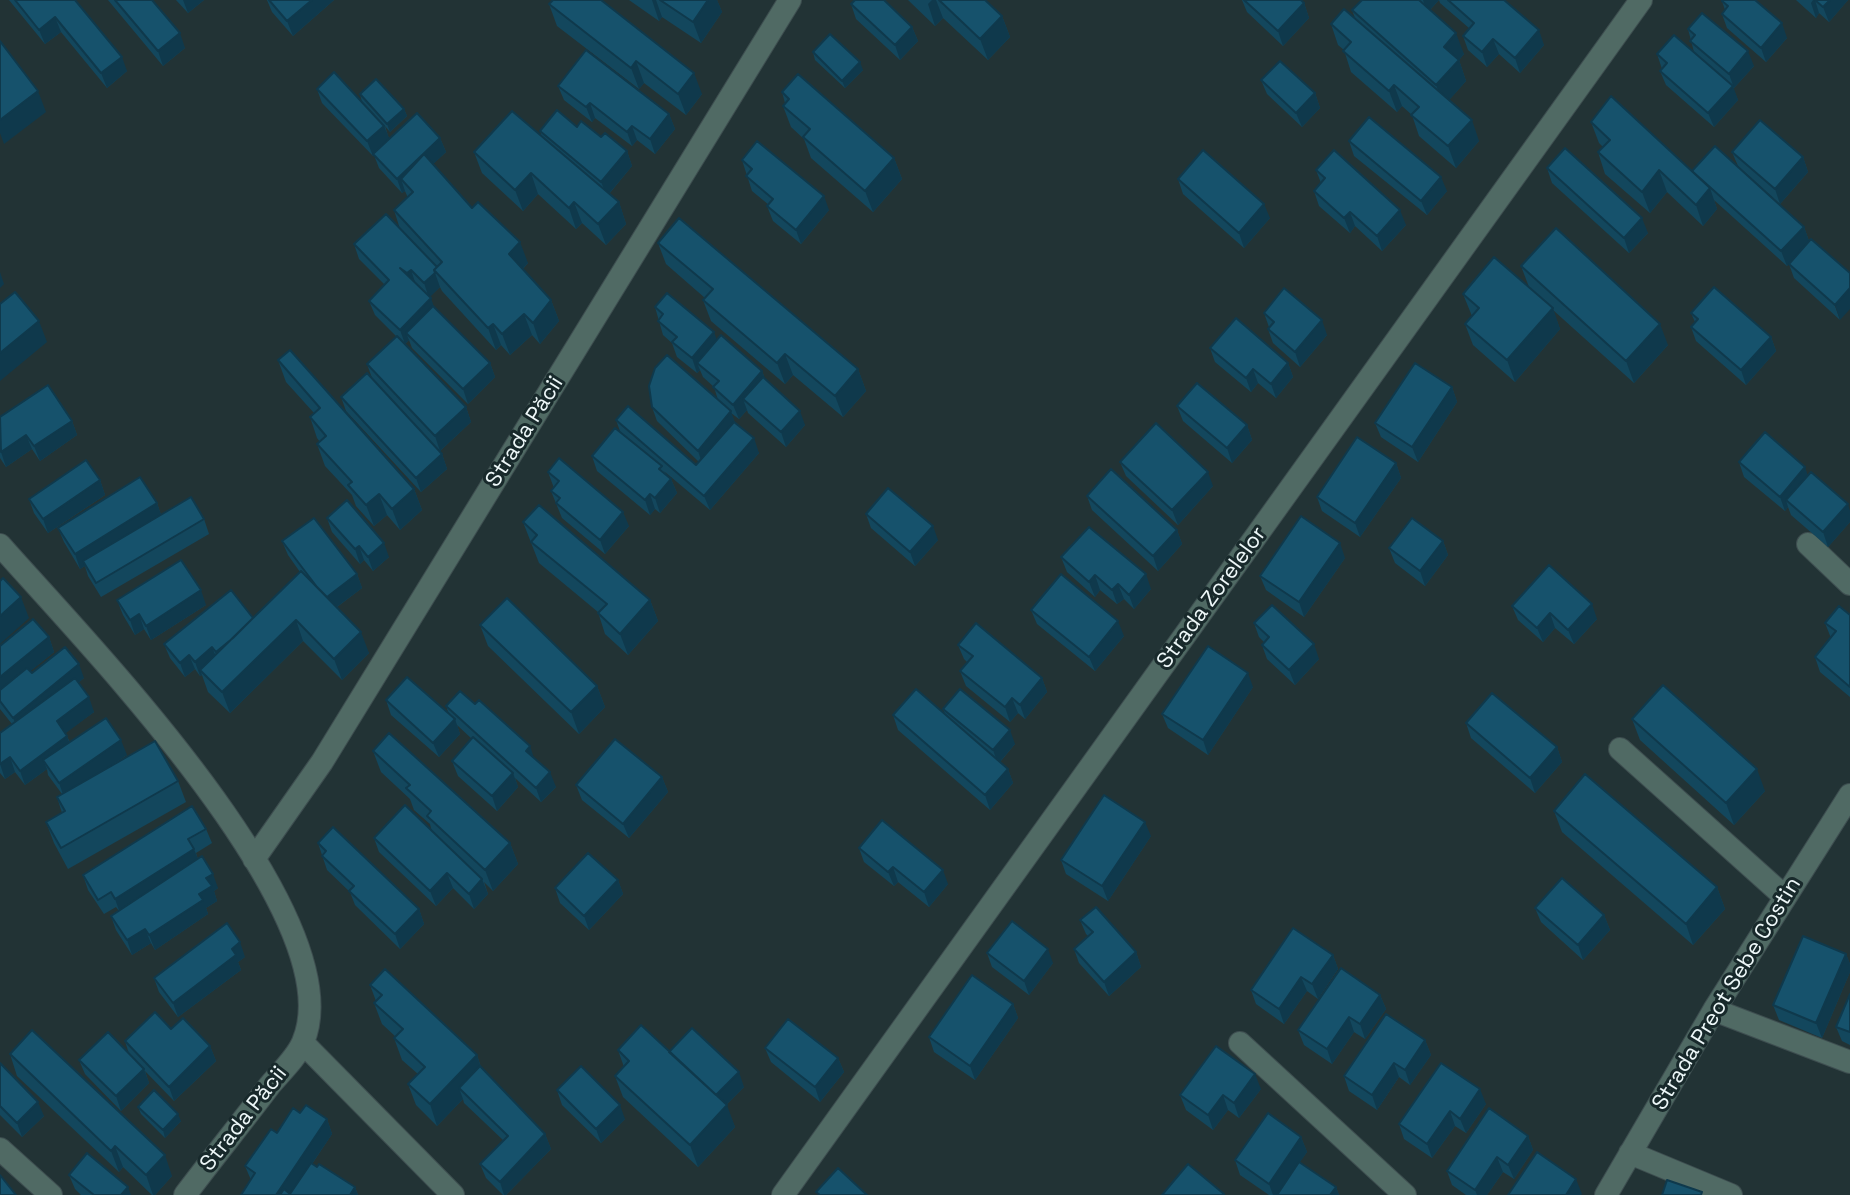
<!DOCTYPE html>
<meta charset="utf-8">
<style>
body{margin:0}
canvas{display:block;background:#223335}
</style>
<canvas width="1850" height="1195"></canvas>
<script>
const ctx = document.querySelector('canvas').getContext('2d');
ctx.lineJoin = 'round';
function strokePath(path, color, width, dash) { ctx.strokeStyle = color; ctx.lineWidth = width; ctx.lineCap = dash ? 'butt' : 'round'; ctx.setLineDash(dash || []); ctx.stroke(path); }
function fill(path, color) { ctx.fillStyle = color; ctx.fill(path, 'evenodd'); }
function drawText(font, color, halo, rows, align = 'center') {
  ctx.font = font + ' "Space Grotesk",sans-serif'; ctx.lineWidth = 6; ctx.setLineDash([]); ctx.textBaseline = 'middle'; ctx.strokeStyle = halo; ctx.fillStyle = color; for (const [text, x, y, turn = 0] of rows) {
    ctx.save(); ctx.translate(x, y); ctx.rotate((+turn || 0) * Math.PI / 180); ctx.textAlign = isNaN(turn) ? turn : align; if (halo) ctx.strokeText(text, 0, 0); ctx.fillText(text, 0, 0); ctx.restore();
  }
}
const minor = new Path2D(`
 M1808 544 1850 584
 M0 545C79 635 356 917 303 1042 297 1057 281 1072 270 1085 242 1122 213 1158 185 1195
 M1620 749 1785 897
 M254 859 322 762 790 0
 M1714 1010 1850 1062
 M303 1043 453 1195
 M1240 1043 1405 1195
 M0 1149 51 1195
 M1630 1153 1731 1195
 M783 1195 1641 0
 M1606 1195 1714 1010 1850 795`);
strokePath(minor, '#3e4e50', 24);
strokePath(minor, '#506a64', 22);
fill(new Path2D(`
 M9 0H75L127 71 107 88 61 32 45 44Z
 M108 0H152L185 48 163 66Z
 M176 0H204L188 13Z
 M267 0H334L293 36 272 12Z
 M629 0H717L722 12 701 43 662 17 659 21Z
 M908 0H985L1002 16 1010 37 988 60 943 18 935 26Z
 M1242 0H1301L1304 3 1309 18 1283 46 1247 12Z
 M1362 0H1439L1430 10 1464 54 1459 60 1466 81 1449 100 1479 141 1456 168 1419 136 1412 115 1402 106 1397 112 1351 72 1344 50 1338 45 1331 24 1355 18 1352 10Z
 M1439 0H1504L1544 45 1520 73 1499 54 1487 67 1468 50 1463 36 1469 28 1440 3Z
 M1796 0H1848L1829 22 1819 13 1816 18Z
 M1722 1 1787 38 1766 62 1727 28 1722 14 1725 10Z
 M549 4 702 94 686 115 644 83 639 89 557 26Z
 M851 4 912 27 918 41 900 60 856 19Z
 M1688 29 1754 66 1734 88H1733L1738 100 1714 127 1666 85 1660 71 1662 69 1657 54 1694 52Z
 M813 52 863 70 845 88 815 60Z
 M1261 80 1315 93 1320 108 1302 127 1267 94Z
 M558 86 669 114 675 129 655 154 637 140 632 146 595 118 592 122 564 100Z
 M317 89 362 102 360 94 404 109 407 116 390 132 385 126 389 139 440 138 446 152 433 164 472 208 528 263 523 269 551 300 559 321 540 344 532 335 510 355 501 345 496 350 442 291 440 287 429 297 434 307 490 363 495 377 468 404 412 348 409 340 405 344 466 407 471 422 440 451 380 387 442 454 447 469 421 492 346 411 341 397 372 378 367 364 397 337 375 315 369 301 385 285 359 259 354 244 400 229 394 210 408 198 405 191 402 193 379 168 374 155 373 156 322 103Z
 M782 92 894 158 902 179 873 212 811 158 804 139 791 127 783 106 785 103Z
 M1591 122 1804 227 1809 241 1787 266 1714 200 1717 209 1703 226 1667 192 1650 213 1605 174 1598 152 1603 147 1599 143Z
 M577 127 601 137 627 151 632 166 609 194 619 202 626 224 606 245 582 223 576 229 538 194 523 211 482 173 474 152 542 137 540 131Z
 M1349 141 1447 191 1427 215 1354 156Z
 M1732 152 1803 157 1808 172 1780 204 1738 166Z
 M742 160 829 210 801 244 773 221 767 206 769 205 752 191Z
 M1547 168 1648 233 1629 253 1552 183Z
 M1316 170 1406 225 1382 251 1355 226 1350 233 1319 206 1314 191 1321 183Z
 M1178 179 1270 218 1244 248 1183 194Z
 M1811 239 1840 320 1794 278 1789 264Z
 M658 243 858 369 866 391 843 417 793 375 785 384 711 321 703 300 705 298 666 264Z
 M1521 266 1668 345 1634 383 1553 310 1560 329 1515 382 1473 345 1465 324 1472 316 1463 294 1529 287Z
 M655 307 717 340 762 371 765 379 805 425 786 447 748 413 747 410 739 419 731 413 735 423 759 453 710 510 664 471 671 479 677 493 660 513 655 509 650 515 597 471 592 456 620 431 616 420 696 465 699 462 657 421 652 407 718 400 714 387 703 377 700 370 697 373 677 357 672 343 663 335Z
 M1264 313 1327 335 1300 367 1273 343 1268 329 1269 327Z
 M1691 313 1771 337 1776 351 1746 385 1696 341 1691 327 1695 322Z
 M1210 348 1288 363 1293 377 1276 398 1258 383 1251 392 1215 362Z
 M278 360 414 489 422 510 400 530 387 515 374 526 356 506 352 495 325 466 317 444 320 442 317 438 310 417 314 413 286 382Z
 M1452 387 1457 402 1418 462 1381 437 1375 423Z
 M1177 406 1247 425 1252 440 1232 463 1183 421Z
 M0 417 72 421 77 435 40 461 32 449 6 467 0 458Z
 M1120 462 1213 486 1178 525 1126 476Z
 M1739 462 1808 475 1850 511V522L1828 547 1791 515 1788 507 1785 511 1744 477Z
 M1396 463 1401 478 1360 537 1322 511 1317 497Z
 M548 472 629 526 605 554 562 518 551 491 554 488Z
 M100 480 105 495 48 533 34 513 29 499Z
 M1087 496 1177 530 1182 544 1158 571 1092 510Z
 M157 503 161 515 204 519 209 534 101 597 88 576 85 566 80 569 64 542 58 528Z
 M866 514 938 540 915 566 871 528Z
 M327 518 389 557 373 571 364 560 360 564 332 532Z
 M523 522 650 600 658 621 628 655 605 634 598 612 539 563Z
 M282 541 357 574 362 588 337 607 369 653 342 680 303 641 230 713 208 692 202 675 200 676 195 669 185 677 170 658 164 644 253 618 300 572 288 555Z
 M1443 541 1448 555 1425 586 1395 563 1389 548Z
 M1061 557 1151 589 1134 609 1124 599 1117 604 1100 590 1095 597 1067 572Z
 M1345 558 1304 617 1266 590 1260 576Z
 M117 600 206 605 151 640 144 629 135 635 123 615Z
 M1512 606 1597 619 1574 644 1555 628 1543 642 1518 620Z
 M1031 610 1124 636 1095 671 1037 624Z
 M1850 615V697L1820 672 1815 657 1831 638 1825 623Z
 M1254 623 1319 659 1295 685 1267 659 1262 645 1264 642 1259 637Z
 M480 625 597 686 605 707 579 734 488 646Z
 M49 637 54 652 30 671 32 673 84 678 78 683 94 712 65 733 70 742 127 755 105 770 178 781 186 802 68 869 54 843 46 822 62 813 57 797 62 794 48 775 47 769 25 785 15 772 5 779 0 773V733L12 724 0 709V646Z
 M958 645 1042 678 1047 692 1025 719 1018 713 1010 722 966 686 960 671 968 663 964 659Z
 M1253 687 1208 755 1168 728 1162 714Z
 M386 700 449 714 446 706 534 758 556 787 541 802 515 778 518 787 497 811 458 776 452 761 472 739 457 725 460 734 439 757 391 715Z
 M943 709 1015 744 1000 762 1008 769 1013 783 990 810 898 730 893 715 945 714Z
 M1632 719 1765 791 1734 825 1640 740Z
 M1466 723 1557 747 1562 762 1535 793 1471 738Z
 M373 751 510 843 518 864 493 891 484 882 488 894 474 909 453 888 436 906 379 852 374 838 432 832 430 824 414 810 410 799 381 772Z
 M662 777 668 792 629 838 582 800 576 785Z
 M1554 811 1717 887 1725 909 1693 945 1562 832Z
 M206 829 212 843 196 853 198 859 218 888 214 891 217 901 206 908 208 914 155 950 151 943 132 955 116 930 111 916 119 911 116 907 104 914 88 890 83 875Z
 M1151 836 1108 901 1066 874 1061 860Z
 M318 843 419 909 424 924 400 949 355 905 350 892 327 870Z
 M859 848 948 884 929 907 898 882 894 886 864 862Z
 M618 880 623 894 589 930 560 903 555 888Z
 M1535 908 1604 915 1610 930 1583 960 1541 922Z
 M1080 920 1136 952 1141 967 1109 996 1079 963 1074 949 1088 936 1086 934Z
 M987 953 1053 963 1029 995 992 967Z
 M1846 954 1850 964V972L1822 1038 1779 1020 1773 1005Z
 M1333 955 1338 969 1318 999 1307 991 1284 1024 1256 1004 1251 990Z
 M245 957 238 962 241 970 178 1017 159 992 154 978Z
 M370 985 477 1055 481 1067 545 1134 551 1149 506 1195H503L486 1178 480 1164 503 1140 464 1103 463 1099 437 1126 416 1105 408 1084 418 1074 402 1060 394 1038 396 1037 382 1024 374 1003 376 1001Z
 M1850 994V1045L1842 1041 1836 1027Z
 M1380 995 1386 1009 1365 1039 1354 1032 1332 1064 1304 1045 1298 1030Z
 M1013 1004 1018 1018 975 1080 934 1052 929 1037Z
 M171 1029 210 1046 216 1061 174 1101 145 1071 149 1083 121 1111 85 1074 79 1060 129 1054 125 1041Z
 M1425 1040 1431 1055 1410 1085 1399 1077 1377 1110 1349 1091 1344 1076Z
 M765 1048 838 1058 844 1072 820 1102 771 1062Z
 M618 1050 669 1052 744 1087 726 1105 735 1127 698 1167 623 1097 615 1076 624 1067Z
 M10 1054 172 1176 155 1195H152L123 1167 119 1172 17 1076Z
 M0 1063 44 1116 22 1137 0 1115Z
 M1441 1063 1486 1104 1466 1133 1455 1126 1432 1158 1404 1139 1399 1124Z
 M1261 1089 1239 1118 1228 1110 1213 1130 1186 1110 1180 1095Z
 M557 1090 625 1119 601 1143 562 1105Z
 M138 1107 181 1121 165 1138 141 1114Z
 M300 1113 327 1119 332 1134 312 1164 355 1187 358 1195H241L251 1180 245 1166 277 1133Z
 M1528 1136 1533 1150 1514 1179 1503 1172 1487 1195H1466L1452 1185 1447 1171Z
 M1301 1137 1307 1152 1299 1163 1336 1187 1339 1195H1269L1240 1175 1235 1160Z
 M69 1175 131 1195H81L75 1189Z`), '#13475d');
fill(new Path2D(`
 M183 0H204L188 13Z
 M312 0H334L293 36 287 21Z
 M652 0H656L662 17 659 21Z
 M708 0H717L722 12 701 43 693 22Z
 M932 0H936L943 18 935 26 928 4Z
 M1423 0H1439L1427 13Z
 M1813 0H1815L1819 13 1816 18 1811 3Z
 M1830 0H1848L1829 22 1823 7Z
 M1304 3 1309 18 1283 46 1278 31Z
 M1002 16 1010 37 988 60 980 39Z
 M55 17 61 32 45 44 39 30Z
 M1782 23 1787 38 1766 62 1761 48Z
 M912 27 918 41 900 60 895 45Z
 M1539 30 1544 45 1520 73 1515 58Z
 M180 33 185 48 163 66 158 51Z
 M1456 33 1464 54 1459 60 1466 81 1444 106 1436 85 1444 47Z
 M1493 39 1499 54 1487 67 1482 52Z
 M1748 51 1754 66 1734 88 1729 74Z
 M122 57 127 71 107 88 101 73Z
 M636 61 644 83 639 89 631 68Z
 M860 62 863 70 845 88 842 81Z
 M694 73 702 94 686 115 678 94Z
 M1394 85 1402 106 1397 112 1389 91Z
 M1733 86 1738 100 1714 127 1708 113Z
 M38 91 46 112 4 144 0 133V120Z
 M1315 93 1320 108 1302 127 1296 113Z
 M590 103 595 118 592 122 586 107Z
 M404 109 407 116 390 132 387 124Z
 M669 114 675 129 655 154 650 139Z
 M1472 120 1479 141 1456 168 1448 146Z
 M384 126 390 140 373 156 367 141Z
 M632 126 637 140 632 146 627 132Z
 M440 138 446 152 409 187 401 179 405 191 402 193 397 179Z
 M627 151 632 166 607 196 601 182Z
 M1803 157 1808 172 1780 204 1775 189Z
 M894 158 902 179 873 212 865 191Z
 M1659 170 1667 192 1650 213 1642 192Z
 M531 173 538 194 523 211 515 190Z
 M1441 177 1447 191 1427 215 1421 201Z
 M1710 188 1717 209 1703 226 1696 205Z
 M824 196 829 210 801 244 796 230Z
 M574 202 582 223 576 229 569 208Z
 M619 202 626 224 606 245 598 224Z
 M1264 204 1270 218 1244 248 1239 233Z
 M1400 210 1406 225 1382 251 1377 236Z
 M1350 212 1355 226 1350 233 1344 218Z
 M1642 218 1648 233 1629 253 1624 238Z
 M1804 227 1809 241 1787 266 1781 251Z
 M520 242 528 263 517 275 509 254Z
 M411 270 416 285 413 288 407 273Z
 M0 272 4 284 0 288Z
 M435 273 440 287 429 298 424 283Z
 M1850 288V309L1840 320 1835 305Z
 M431 298 436 313 406 333 409 340 405 344 400 330Z
 M551 300 559 321 540 344 533 323Z
 M1553 308 1560 329 1515 382 1507 360Z
 M524 314 532 335 510 355 502 334Z
 M1322 320 1327 335 1300 367 1295 352Z
 M39 321 47 342 0 381V353Z
 M493 324 501 345 496 350 488 328Z
 M1660 324 1668 345 1634 383 1626 361Z
 M714 332 719 346 697 363 700 370 697 373 692 358Z
 M1771 337 1776 351 1746 385 1741 370Z
 M785 354 793 375 785 384 777 363Z
 M490 363 495 377 468 404 463 389Z
 M1288 363 1293 377 1276 398 1271 384Z
 M858 369 866 391 843 417 835 396Z
 M1253 369 1258 383 1251 392 1246 378Z
 M762 371 768 385 743 399 747 410 739 419 733 405Z
 M1452 387 1457 402 1418 462 1412 447Z
 M466 407 471 422 440 451 435 436Z
 M731 411 736 426 703 466 698 451Z
 M800 411 805 425 786 447 781 432Z
 M72 421 77 435 40 461 34 446Z
 M1247 425 1252 440 1232 463 1227 448Z
 M26 435 32 449 6 467 1 452Z
 M754 438 759 453 710 510 704 496Z
 M442 454 447 469 421 492 416 478Z
 M1396 463 1401 478 1360 537 1355 523Z
 M1805 467 1810 482 1786 500 1788 507 1785 511 1780 497Z
 M1208 472 1213 486 1178 525 1172 510Z
 M671 479 677 493 660 513 655 498Z
 M100 480 105 495 48 533 43 519Z
 M414 489 422 510 400 530 392 509Z
 M379 494 387 515 374 526 366 505Z
 M650 494 655 509 650 515 645 500Z
 M157 503 162 518 83 561 85 566 80 569 75 554Z
 M1848 504 1850 511V522L1828 547 1823 532Z
 M623 512 629 526 605 554 600 540Z
 M933 526 938 540 915 566 910 552Z
 M1177 530 1182 544 1158 571 1153 556Z
 M1443 541 1448 555 1425 586 1420 571Z
 M384 543 389 557 373 571 368 557Z
 M1340 543 1345 558 1304 617 1299 602Z
 M359 546 364 560 360 564 355 549Z
 M357 574 362 588 330 612 325 598Z
 M1146 574 1151 589 1134 609 1129 595Z
 M1095 575 1100 590 1095 597 1089 582Z
 M1118 584 1124 599 1117 604 1112 590Z
 M201 590 206 605 151 640 146 626Z
 M21 597 29 618 0 644V616Z
 M650 600 658 621 628 655 620 634Z
 M1592 604 1597 619 1574 644 1568 630Z
 M1550 613 1555 628 1543 642 1537 628Z
 M139 614 144 629 135 635 130 620Z
 M296 620 303 641 230 713 222 692Z
 M1118 621 1124 636 1095 671 1089 657Z
 M361 632 369 653 342 680 334 659Z
 M49 637 54 652 0 696V677Z
 M1314 644 1319 659 1295 685 1289 670Z
 M212 647 218 662 200 670 202 675 200 676 195 662Z
 M189 655 195 669 185 677 180 663Z
 M79 664 84 678 19 732 13 718Z
 M1248 673 1253 687 1208 755 1203 740Z
 M1042 678 1047 692 1025 719 1020 705Z
 M597 686 605 707 579 734 571 712Z
 M89 697 94 712 62 736 57 721Z
 M1012 698 1018 713 1010 722 1005 707Z
 M455 719 460 734 439 757 433 743Z
 M1010 730 1015 744 998 764 993 750Z
 M67 736 72 750 43 760 47 769 25 785 20 771Z
 M121 740 127 755 64 797 59 783Z
 M530 746 535 761 526 751Z
 M1557 747 1562 762 1535 793 1530 778Z
 M10 757 15 772 5 779 0 764Z
 M1008 769 1013 783 990 810 985 795Z
 M1757 769 1765 791 1734 825 1726 803Z
 M550 772 556 787 541 802 536 788Z
 M513 773 518 787 497 811 492 796Z
 M662 777 668 792 629 838 623 824Z
 M1145 822 1151 836 1108 901 1102 886Z
 M510 843 518 864 493 891 485 870Z
 M194 849 200 864 120 913 115 899Z
 M893 867 898 882 894 886 888 872Z
 M943 870 948 884 929 907 924 892Z
 M447 873 453 888 436 906 430 891Z
 M213 874 218 888 214 891 217 901 206 908 208 914 155 950 149 935 199 894 206 878Z
 M482 879 488 894 474 909 469 894Z
 M618 880 623 894 589 930 584 916Z
 M1717 887 1725 909 1693 945 1686 924Z
 M419 909 424 924 400 949 395 934Z
 M1604 915 1610 930 1583 960 1578 945Z
 M145 929 151 943 132 955 127 940Z
 M240 942 245 957 238 962 241 970 178 1017 173 1003Z
 M1048 949 1053 963 1029 995 1024 981Z
 M1136 952 1141 967 1109 996 1104 982Z
 M1846 954 1850 964V972L1822 1038 1816 1023Z
 M1333 955 1338 969 1318 999 1312 984Z
 M1301 977 1307 991 1284 1024 1279 1009Z
 M1380 995 1386 1009 1365 1039 1360 1024Z
 M1013 1004 1018 1018 975 1080 970 1066Z
 M1349 1017 1354 1032 1332 1064 1327 1049Z
 M1425 1040 1431 1055 1410 1085 1405 1070Z
 M210 1046 216 1061 174 1101 169 1087Z
 M477 1055 484 1077 459 1088 463 1099 437 1126 430 1104Z
 M838 1058 844 1072 820 1102 815 1087Z
 M1394 1063 1399 1077 1377 1110 1372 1095Z
 M144 1069 149 1083 121 1111 116 1096Z
 M739 1072 744 1087 720 1111 715 1097Z
 M1255 1074 1261 1089 1239 1118 1234 1103Z
 M1480 1089 1486 1104 1466 1133 1460 1119Z
 M1223 1095 1228 1110 1213 1130 1208 1115Z
 M38 1102 44 1116 22 1137 17 1123Z
 M620 1105 625 1119 601 1143 596 1129Z
 M727 1105 735 1127 698 1167 690 1145Z
 M1450 1111 1455 1126 1432 1158 1427 1144Z
 M178 1114 181 1121 165 1138 163 1130Z
 M327 1119 332 1134 291 1195H276Z
 M545 1134 551 1149 506 1195H504L500 1182Z
 M1528 1136 1533 1150 1514 1179 1508 1165Z
 M1301 1137 1307 1152 1277 1195H1273L1269 1184Z
 M115 1146 123 1167 119 1172 111 1151Z
 M165 1155 172 1176 155 1195H153L146 1175Z
 M1497 1157 1503 1172 1487 1195H1477L1475 1190Z
 M1576 1179 1582 1194 1581 1195H1566Z
 M128 1187 131 1195H121Z
 M355 1187 358 1195H350Z
 M1336 1187 1339 1195H1330Z`), '#0f394c');
const building = new Path2D(`
 M15 0H75L122 57 101 73 55 17 39 30Z
 M115 0H152L180 33 158 51Z
 M269 0H312L287 21Z
 M553 0H601L694 73 678 94 636 61 631 68 549 4Z
 M660 0H708L693 22Z
 M855 0H884L912 27 895 45 851 4Z
 M939 0H985L1002 16 980 39Z
 M1244 0H1301L1304 3 1278 31Z
 M1362 0H1419L1456 33 1444 47 1459 60 1436 85 1352 10Z
 M1448 0H1504L1539 30 1515 58 1493 39 1482 52 1463 36 1474 23Z
 M1723 0H1755L1782 23 1761 48 1722 14 1728 6 1722 1Z
 M1815 0H1830L1823 7Z
 M1344 9 1472 120 1448 146 1411 115 1419 107 1394 85 1389 91 1343 51 1351 42 1331 24Z
 M1702 13 1748 51 1729 74 1690 41 1695 35 1688 29Z
 M830 34 860 62 842 81 813 52Z
 M1674 35 1733 86 1708 113 1660 71 1667 63 1657 54Z
 M0 41 38 91 0 120Z
 M586 50 669 114 650 139 632 126 627 132 590 103 586 107 558 86Z
 M1280 61 1315 93 1296 113 1261 80Z
 M334 72 384 126 367 141 317 89Z
 M798 74 894 158 865 191 803 137 810 129 783 106 789 99 782 92Z
 M376 79 404 109 387 124 360 94Z
 M1611 96 1710 188 1696 205 1659 170 1642 192 1598 152 1610 140 1591 122Z
 M557 110 577 127 581 121 601 137 605 133 627 151 601 182 540 131Z
 M512 111 619 202 598 224 574 202 569 208 531 173 515 190 474 152Z
 M417 113 440 138 397 179 373 154Z
 M1369 117 1441 177 1421 201 1349 141Z
 M1760 120 1803 157 1775 189 1732 152Z
 M757 141 824 196 796 230 767 206 773 199 746 176 752 169 742 160Z
 M1715 146 1804 227 1781 251 1692 171Z
 M1565 148 1642 218 1624 238 1547 168Z
 M1203 150 1264 204 1239 233 1178 179Z
 M1334 150 1400 210 1377 236 1350 212 1344 218 1314 191 1325 178 1316 170Z
 M424 154 472 208 478 202 520 242 509 254 551 300 533 323 524 314 502 334 493 324 488 328 434 270 442 262 394 210 413 192 401 179Z
 M386 214 437 267 434 270 435 273 424 283 411 270 407 273 400 268 431 298 400 330 369 301 389 280 354 244Z
 M679 218 858 369 835 396 785 354 777 363 703 300 713 289 658 243Z
 M1556 228 1660 324 1626 361 1521 266Z
 M1811 239 1850 273V288L1835 305 1789 264Z
 M1494 257 1553 308 1507 360 1465 324 1479 308 1463 294Z
 M1714 287 1771 337 1741 370 1691 327 1698 319 1691 313Z
 M1284 288 1322 320 1295 352 1268 329 1274 322 1264 313Z
 M15 292 39 321 0 353V304Z
 M667 293 714 332 692 358 672 342 677 337 658 321 663 314 655 307Z
 M433 306 490 363 463 389 406 333Z
 M1236 318 1288 363 1271 384 1253 369 1246 378 1210 348Z
 M721 335 762 371 733 405 713 387 719 381 697 363Z
 M397 336 466 407 435 436 367 364Z
 M290 350 414 489 392 509 379 494 366 505 348 485 352 482 317 444 326 436 310 417 320 408 278 360Z
 M667 355 731 411 698 451 652 407 649 386 655 368Z
 M1415 363 1452 387 1412 447 1375 423Z
 M367 373 442 454 416 478 341 397Z
 M763 377 800 411 781 432 743 399Z
 M1197 383 1247 425 1227 448 1177 406Z
 M48 385 72 421 34 446 26 435 1 452 0 417Z
 M628 406 696 465 734 422 754 438 704 496 616 420Z
 M1156 423 1208 472 1172 510 1120 462Z
 M615 428 662 466 659 469 671 479 655 498 650 494 645 500 592 456Z
 M1765 432 1805 467 1780 497 1739 462Z
 M1357 437 1396 463 1355 523 1317 497Z
 M559 458 623 512 600 540 556 503 560 498 551 491 559 481 548 472Z
 M86 460 100 480 43 519 29 499Z
 M1111 469 1177 530 1153 556 1087 496Z
 M1811 472 1848 504 1823 532 1786 500Z
 M140 477 157 503 75 554 58 528Z
 M888 488 933 526 910 552 866 514Z
 M191 497 204 519 96 583 83 561Z
 M347 500 384 543 368 557 359 546 355 549 327 518Z
 M539 505 650 600 620 634 598 613 607 604 531 542 537 535 523 522Z
 M1301 516 1340 543 1299 602 1260 576Z
 M314 518 357 574 327 597 317 587 282 541Z
 M1412 518 1443 541 1420 571 1389 548Z
 M1089 527 1146 574 1129 595 1118 584 1112 590 1095 575 1089 582 1061 557Z
 M181 560 201 590 146 626 139 614 130 620 117 600Z
 M1549 565 1592 604 1568 630 1550 613 1537 628 1512 606Z
 M301 571 361 632 334 659 296 620 222 692 200 670Z
 M1061 574 1118 621 1089 657 1031 610Z
 M3 578 21 597 0 616V581Z
 M231 590 253 618 233 638 216 652 212 647 195 662 189 655 180 663 164 644Z
 M507 598 597 686 571 712 480 625Z
 M1272 605 1314 644 1289 670 1262 645 1269 637 1254 623Z
 M1839 606 1850 615V687L1815 657 1836 631 1825 623Z
 M33 619 49 637 0 677V646Z
 M976 623 1042 678 1020 705 1012 698 1005 707 960 671 973 656 958 645Z
 M1208 646 1248 673 1203 740 1162 714Z
 M65 647 79 664 13 718 0 701V690L27 668 32 673Z
 M407 677 455 719 433 743 386 700Z
 M75 678 89 697 57 721 67 736 20 771 10 757 0 764V733Z
 M1663 685 1757 769 1726 803 1632 719Z
 M916 689 1008 769 985 795 893 715Z
 M960 689 1010 730 993 750 943 709Z
 M460 691 475 704 479 700 530 746 526 751 550 772 536 788 446 706Z
 M1492 693 1557 747 1530 778 1466 723Z
 M106 718 121 740 59 783 43 760Z
 M389 733 510 843 485 870 427 816 431 811 406 788 410 785 373 751Z
 M473 737 513 773 492 796 452 761Z
 M615 739 662 777 623 824 576 785Z
 M155 741 178 781 61 848 46 822 65 811 57 797Z
 M1585 774 1717 887 1686 924 1554 811Z
 M1104 795 1145 822 1102 886 1061 860Z
 M405 805 482 879 469 894 447 873 430 891 374 838Z
 M192 806 206 829 188 839 194 849 115 899 111 892 98 900 83 875Z
 M882 820 943 870 924 892 893 867 888 872 859 848Z
 M333 827 419 909 395 934 349 891 354 886 322 856 326 851 318 843Z
 M588 853 618 880 584 916 555 888Z
 M202 856 213 874 206 878 212 886 199 894 203 900 149 935 145 929 127 940 111 916Z
 M1562 878 1604 915 1578 945 1535 908Z
 M1096 907 1136 952 1104 982 1074 949 1093 932 1080 920Z
 M1012 921 1048 949 1024 981 987 953Z
 M227 923 240 942 232 949 236 955 173 1003 154 978Z
 M1293 928 1333 955 1312 984 1301 977 1279 1009 1251 990Z
 M1803 936 1846 954 1816 1023 1773 1005Z
 M1341 968 1380 995 1360 1024 1349 1017 1327 1049 1298 1030Z
 M385 969 477 1055 430 1104 408 1084 425 1067 394 1038 403 1029 374 1003 382 995 370 985Z
 M972 975 1013 1004 970 1066 929 1037Z
 M1850 994V1032L1836 1027Z
 M155 1012 171 1029 183 1018 210 1046 169 1087 125 1041Z
 M1386 1014 1425 1040 1405 1070 1394 1063 1372 1095 1344 1076Z
 M788 1019 838 1058 815 1087 765 1048Z
 M641 1025 727 1105 690 1145 615 1076 629 1061 618 1050Z
 M692 1028 739 1072 716 1095 669 1052Z
 M32 1030 165 1155 146 1175 115 1146 111 1151 10 1054Z
 M108 1032 144 1069 116 1096 79 1060Z
 M1216 1046 1255 1074 1234 1103 1223 1095 1208 1115 1180 1095Z
 M0 1063 38 1102 17 1123 0 1106Z
 M1441 1063 1480 1089 1460 1119 1450 1111 1427 1144 1399 1124Z
 M480 1066 545 1134 500 1182 480 1164 508 1136 459 1088Z
 M581 1066 620 1105 596 1129 557 1090Z
 M154 1090 178 1114 163 1130 138 1107Z
 M306 1105 327 1119 276 1195H241L255 1173 245 1166 271 1129 277 1133 293 1108 300 1113Z
 M1489 1108 1528 1136 1508 1165 1497 1157 1475 1190 1447 1171Z
 M1268 1113 1301 1137 1269 1184 1235 1160Z
 M1537 1152 1576 1179 1566 1195H1508Z
 M87 1153 128 1187 121 1195H94L69 1175Z
 M1299 1162 1336 1187 1330 1195H1277Z
 M311 1163 317 1167 319 1164 355 1187 350 1195H280L284 1189 290 1194Z
 M1188 1164 1224 1194 1223 1195H1162Z
 M838 1168 867 1195H820L816 1192Z
 M0 1175 16 1195H0Z
 M1667 1180 1702 1192 1701 1195H1662Z`);
fill(building, '#16526c');
strokePath(building, '#0f394c', 2);
drawText('22px', '#edf7f8', '#18292b', [
 ["Strada Păcii",525,432,-58],
 ["Strada Zorelelor",1212,598,-54],
 ["Strada Preot Sebe Costin",1727,994,-59],
 ["Strada Păcii",244,1119,-52]
]);
</script>
